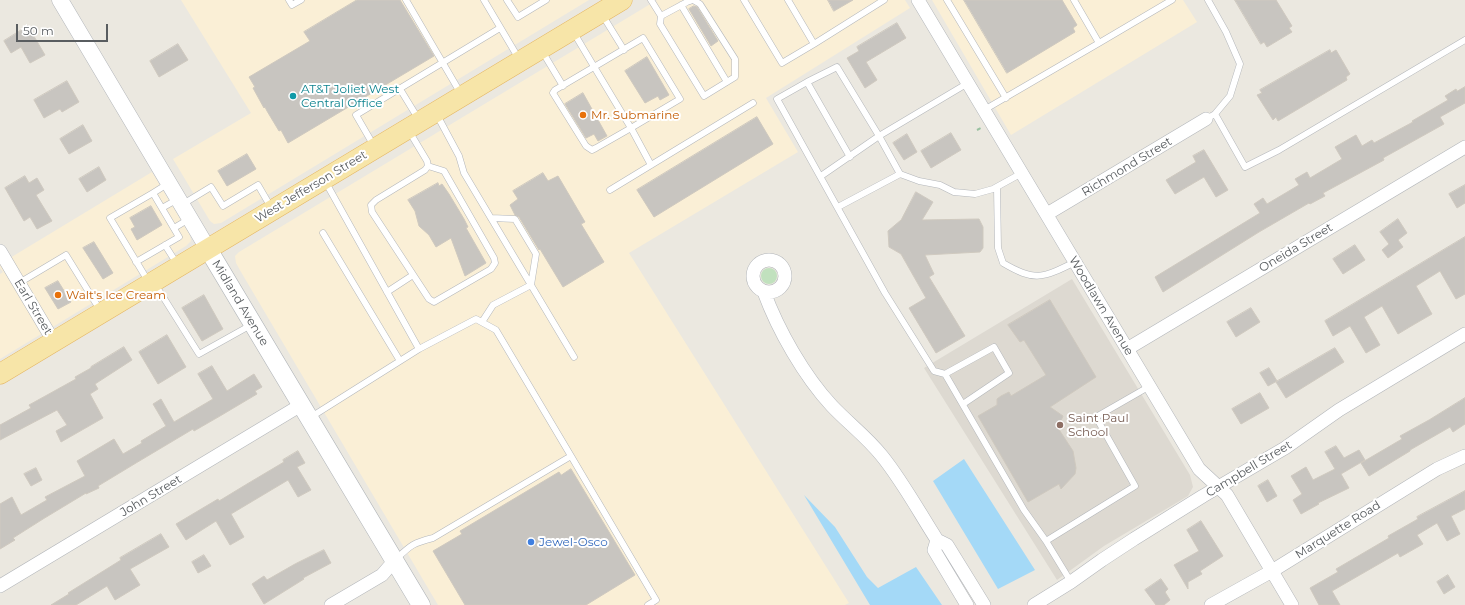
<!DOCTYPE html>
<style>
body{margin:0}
#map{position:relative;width:1465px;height:605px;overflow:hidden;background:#ebe8e0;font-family:Montserrat,sans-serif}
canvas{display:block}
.scale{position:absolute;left:16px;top:24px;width:92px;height:18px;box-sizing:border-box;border:2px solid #595d60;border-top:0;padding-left:5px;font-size:12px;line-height:14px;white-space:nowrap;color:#595d60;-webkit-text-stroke:3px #fff;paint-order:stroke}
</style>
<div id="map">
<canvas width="1465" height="605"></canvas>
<div class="scale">50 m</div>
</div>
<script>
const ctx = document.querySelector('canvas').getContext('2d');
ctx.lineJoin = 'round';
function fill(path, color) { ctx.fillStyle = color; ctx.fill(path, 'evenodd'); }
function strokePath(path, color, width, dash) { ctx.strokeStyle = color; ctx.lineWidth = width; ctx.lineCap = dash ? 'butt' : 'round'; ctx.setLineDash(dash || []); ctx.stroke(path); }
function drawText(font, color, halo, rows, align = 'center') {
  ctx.font = font + ' Montserrat,sans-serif'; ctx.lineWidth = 4; ctx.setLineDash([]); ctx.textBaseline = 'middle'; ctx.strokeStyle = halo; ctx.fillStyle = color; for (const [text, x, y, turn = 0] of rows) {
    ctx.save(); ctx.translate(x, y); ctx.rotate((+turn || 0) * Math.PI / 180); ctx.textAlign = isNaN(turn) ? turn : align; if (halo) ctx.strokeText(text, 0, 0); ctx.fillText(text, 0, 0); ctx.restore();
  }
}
fill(new Path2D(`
 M181 0H589L221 223 214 224 210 221 173 159 251 113Z
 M657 0H905L910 8 766 98 798 152 629 253 849 603 845 605H438L241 272 236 263 235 256 239 252Z
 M932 0H1183L1197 22 1011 135Z
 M152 172 190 235 191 241 186 246 0 359V274L3 272 0 268V264Z`), '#faefd6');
fill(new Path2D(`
 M1072 279 1190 475 1193 487 1188 496 1104 546 1057 580 924 368Z`), '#ddd9d1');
fill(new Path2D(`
 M761 276a8 8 0 1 1 16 0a8 8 0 1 1-16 0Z`), '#c1e1be');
fill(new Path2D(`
 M964 459 1035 570 998 589 933 481Z
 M804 495 835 527 867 577 878 588 916 567 942 605H870Z`), '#a4d9f7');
const building = new Path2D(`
 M357 0H400L434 56 288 143 281 130 279 131 267 111 265 107 264 108 253 88 255 87 249 77 310 41 304 32Z
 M828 0H853L834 11Z
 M964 0H1062L1077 25 1073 28 1075 32 1007 73Z
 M1235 0H1276L1292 26 1289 28 1292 32 1267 47 1264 42 1261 44Z
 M694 6 697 7 718 41 711 46 689 9Z
 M897 23 906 38 866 62 877 80 865 88 847 58 859 51 857 47Z
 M28 26 45 55 30 63 21 47 11 53 4 41Z
 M178 44 188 60 159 77 150 61Z
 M1330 50 1331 53 1336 50 1350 74 1346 77 1347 80 1278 121 1276 117 1273 120 1257 95 1262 93 1260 90Z
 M647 57 669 95 660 100 658 96 645 103 625 71Z
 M67 81 79 102 62 112 60 109 44 118 34 100Z
 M1465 87V103L1440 117 1444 124 1383 158 1384 160 1323 193 1325 196 1310 204 1309 203 1259 232 1163 292 1155 277 1260 213 1254 204 1263 198 1267 204 1299 185 1295 179 1307 172 1310 178 1342 159 1335 147 1356 135 1362 146 1372 140 1374 143 1413 122 1412 121 1448 100 1445 96 1456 89 1457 91Z
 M583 93 607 136 598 141 594 134 586 138 565 104Z
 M757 117 773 144 654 217 637 190Z
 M83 125 92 141 69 154 60 139Z
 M951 133 961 150 931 168 921 151Z
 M907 134 917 152 904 160 893 143Z
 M1204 150 1228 190 1216 197 1204 177 1175 194 1166 180 1196 162 1193 156Z
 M247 154 256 169 227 186 218 171Z
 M99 167 106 180 87 192 79 179Z
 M543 173 548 181 558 176 585 222 581 224 604 262 563 287 540 249 539 250 519 217 515 215 510 205 518 199 513 191Z
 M25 176 29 183 37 178 44 190 36 195 52 221 37 229 30 217 24 221 5 188Z
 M438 183 439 186 442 184 449 194 464 219 468 227 466 228 486 263 465 276 451 238 436 247 429 235 419 226 415 211 408 200Z
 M1465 185V203L1457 208 1449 194Z
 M916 192 933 202 922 220 979 219 983 227V248L980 252 925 255 934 274 929 277 965 336 936 353 909 308 926 298 901 254 889 247 888 231 901 220Z
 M151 206 162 225 137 240 131 229 135 227 130 218Z
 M1398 219 1407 233 1398 240 1403 247 1388 258 1382 250 1389 244 1380 232Z
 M1465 237V294L1456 299 1440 271 1416 286 1432 314 1413 325 1398 334 1382 306 1364 317 1380 345 1366 353 1350 326 1333 336 1325 321Z
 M94 242 113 273 103 279 83 248Z
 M1355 245 1365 260 1343 274 1333 259Z
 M58 281 71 302 58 309 45 288Z
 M204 295 223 329 202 341 182 308Z
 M1050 300 1096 377 1050 407 1063 416 1058 428 1073 451 1076 468 1075 474 1061 489 1059 484 1028 502 978 416 997 405V399L1001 396 1009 392 1011 396 1046 375 1024 340 1020 342 1008 325Z
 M1251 308 1260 322 1236 337 1227 322Z
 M167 335 186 367 158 384 139 352Z
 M124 347 132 360 95 384 98 389 90 394 103 418 61 442 56 431 67 425 57 410 0 440V425L31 408 29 405 76 379 75 377 91 368V367Z
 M1335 348 1344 362 1286 398 1276 382Z
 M212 366 227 391 254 374 262 387 255 391 257 394 220 416 194 431 193 429 136 463 98 486 99 488 86 494V493L43 519 13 538 15 540 0 549V504L12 497 21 515 47 500 45 497 85 476 77 461 114 439 123 454 142 443 141 441 166 426 153 404 161 399 174 422 213 399 198 374Z
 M1269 368 1277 381 1268 386 1260 373Z
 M1260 393 1269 408 1241 424 1232 409Z
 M1465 398V424L1453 432 1450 427 1410 450V451L1369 476 1361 463 1402 439 1400 436 1429 420Z
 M1336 446 1344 458 1359 450 1365 460 1341 474 1349 488 1318 503 1319 504 1301 514 1293 500 1302 494 1291 476 1306 467 1313 480 1335 469 1325 452Z
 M298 451 305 463 297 467 311 490 298 497 288 480 231 514 244 537 230 545 216 521 186 540 176 524 218 499 219 501 247 484 284 462 283 460Z
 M36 468 42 480 31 486 24 474Z
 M571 469 635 575 586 605H465L433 551 462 534 460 531 559 472 561 475Z
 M1268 480 1277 496 1267 502 1258 486Z
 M1465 491V509L1451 516 1460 534 1447 541 1437 523 1417 535 1423 544 1400 557 1398 553 1332 591 1340 605H1319L1310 588 1338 572 1336 569 1389 538 1388 536 1418 519 1417 517Z
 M1201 521 1223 556 1200 571 1202 574 1188 582V589L1174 565 1199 551 1187 530Z
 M161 534 169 547 130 569 140 585 115 600 107 586 76 605H51L69 594 68 593 121 560 120 558Z
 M324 550 331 563 303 578 304 579 264 604 252 584 264 576 267 580 295 564Z
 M204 555 211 566 198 573 192 562Z
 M1448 575 1455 587 1444 594 1437 582Z
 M1161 579 1168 589 1165 592 1170 600 1164 605H1156L1145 590Z`);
fill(building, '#c8c5c0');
strokePath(building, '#cfc9bf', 1);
const service = new Path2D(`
 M289 0 292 5 301 0
 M406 0 461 94
 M484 0 519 59
 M507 0 518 17 546 0
 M651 0 661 16 660 24 704 96 735 77V59L700 4 693 0 687 2 661 16
 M744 0 782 63 814 44 884 0
 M788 0 814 44
 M947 0 1006 98
 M1074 0 1099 43 1172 0
 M1208 0 1226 32 1240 64 1230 96 1215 114
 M681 5 727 82
 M603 16 624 50
 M574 33C593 65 612 97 631 128L680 99 643 38 555 90 553 93 586 146 592 150 596 148 631 128 651 165
 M542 51 563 86
 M807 82 850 157
 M400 89 419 120
 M984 110 1099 43
 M437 115 459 156 464 173 574 357
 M1206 119 1215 114 1245 167 1279 150 1465 40
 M409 131 427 161 428 166 425 170 376 200 371 205 372 212 429 299 434 302 491 269 495 263 494 258 444 171 428 166
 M374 146 356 115 500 28
 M900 174 919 181 940 185 954 192 975 194 993 189 1022 173
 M821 176 879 136 837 67 807 82 777 99 885 293 934 371 945 374
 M997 188 998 248 1003 263C1035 282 1043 278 1075 262
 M610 190 753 103
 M153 193 169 183
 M183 204 211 187 223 206 258 185 272 209
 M838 207 900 174 879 136 968 83
 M162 208 178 199
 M174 228 189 219
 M323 233 400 361
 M165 245 177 264
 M136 262 179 237 153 193 110 218 148 281
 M19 283 66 255 100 310
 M155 284 199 354 251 325
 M387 292 413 275
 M482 322 493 305 531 285 536 254 515 219 491 218
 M963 404 1009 373 994 347 945 374 1024 510 1046 541
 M311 417 419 349 325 181
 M571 456 656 600 648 605
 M396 559C411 545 413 543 433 538L571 456 496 330 476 319 419 349
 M1071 582 1046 541 1135 486 1096 417 1150 386`);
const minor = new Path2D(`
 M918 0 1199 469 1227 495 1292 605
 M1047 214 1206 119
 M0 251 54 342
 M753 276a16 16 0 1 1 32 0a16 16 0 1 1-32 0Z
 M764 292C778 330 804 376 832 406 848 423 867 437 882 456 903 482 919 512 937 540L947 545 984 605
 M1127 349 1465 147
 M937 540 934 550 967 605
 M0 586 301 405
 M331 605 382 575 395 560
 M1034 605 1071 582 1102 560 1134 539 1203 496 1285 448 1339 410 1465 334
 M1211 605 1272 571 1437 469 1465 456`);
const tertiary = new Path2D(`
 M60 0 208 249`);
const secondary = new Path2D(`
 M208 249 421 605`);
const primary = new Path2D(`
 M0 374 622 0`);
strokePath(service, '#b3b6ba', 7);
strokePath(minor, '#b3b6ba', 14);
strokePath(tertiary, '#b3b6ba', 17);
strokePath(secondary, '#b2b6ba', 19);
strokePath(primary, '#e4b560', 21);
strokePath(new Path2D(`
 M977 130 981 128`), '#99c1a0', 2, [4, 2]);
strokePath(service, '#fff', 6);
strokePath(minor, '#fff', 13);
strokePath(tertiary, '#fff', 16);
strokePath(secondary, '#fff', 18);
strokePath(primary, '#f7e5a8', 20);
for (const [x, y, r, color] of [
 [293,96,4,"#0f9aa8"],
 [583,115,4,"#e8710a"],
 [58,295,4,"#e8710a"],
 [1060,425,4,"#8d6e63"],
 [531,542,4,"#3f7fe0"]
]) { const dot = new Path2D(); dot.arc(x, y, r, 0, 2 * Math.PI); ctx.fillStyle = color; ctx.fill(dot); strokePath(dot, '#fff', 1.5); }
drawText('12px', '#0d838f', '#fff', [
 ["AT&T Joliet West",301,89],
 ["Central Office",301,103]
], 'left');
drawText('12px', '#c56008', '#fff', [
 ["Mr. Submarine",591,115],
 ["Walt's Ice Cream",66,295]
], 'left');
drawText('12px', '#595d60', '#fff', [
 ["Richmond Street",1127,167,-31],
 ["West Jefferson Street",311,187,-31],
 ["Oneida Street",1296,248,-31],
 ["Midland Avenue",240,303,59],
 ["Woodlawn Avenue",1101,306,59],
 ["Earl Street",33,307,59],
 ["Campbell Street",1249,469,-31],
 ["John Street",151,496,-31],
 ["Marquette Road",1338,530,-32]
]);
drawText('12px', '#785e54', '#fff', [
 ["Saint Paul",1068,418],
 ["School",1068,432]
], 'left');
drawText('12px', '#366cbe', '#fff', [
 ["Jewel-Osco",539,542]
], 'left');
</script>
